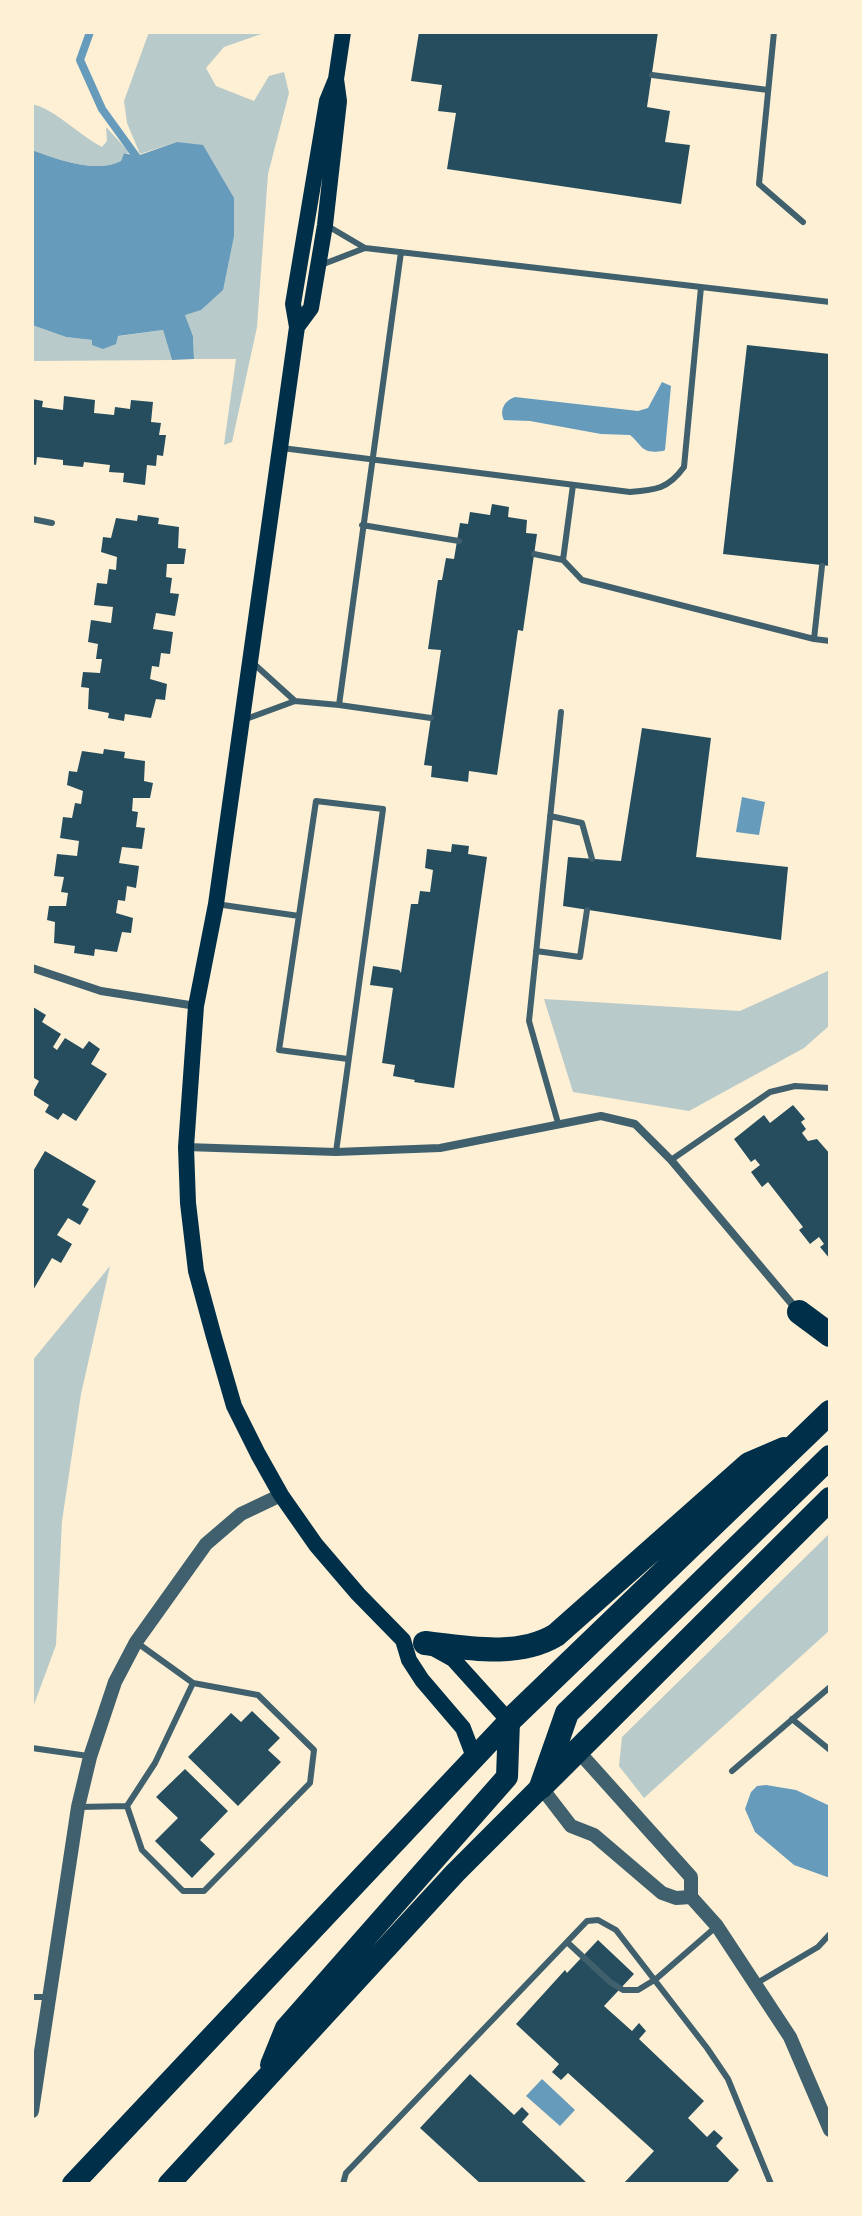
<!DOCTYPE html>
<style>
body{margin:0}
#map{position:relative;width:862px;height:2216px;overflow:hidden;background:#fdf0d5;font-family:Arial,sans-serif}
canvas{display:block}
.frame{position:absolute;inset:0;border:34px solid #fdf0d5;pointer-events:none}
</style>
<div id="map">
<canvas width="862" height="2216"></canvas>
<div class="frame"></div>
</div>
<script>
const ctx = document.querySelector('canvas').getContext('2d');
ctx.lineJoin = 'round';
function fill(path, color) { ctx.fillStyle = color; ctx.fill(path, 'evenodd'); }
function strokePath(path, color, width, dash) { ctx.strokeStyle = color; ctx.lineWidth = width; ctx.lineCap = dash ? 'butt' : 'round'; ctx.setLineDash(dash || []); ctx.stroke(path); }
fill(new Path2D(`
 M149 32H267L224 47 206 68 216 86 254 101 269 76 284 72 289 93 268 174 257 327 232 442 224 445 236 359H194L193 336 185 315 177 142 140 154 127 123 124 101Z
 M32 104C55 109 79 135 102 147L107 141 106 127 130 153H124L121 161C96 174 56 159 32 150Z
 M32 325 66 337 92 340 163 330 172 360 32 361Z
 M830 970V1025L804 1048 689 1111 573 1092 544 999 740 1011Z
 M110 1266 81 1394 62 1521 56 1645 32 1710V1361Z
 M830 1533V1630L644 1798 619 1766 622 1737Z`), '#b9caca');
fill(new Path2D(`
 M177 142 203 145 234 198V236L223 290 201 310 185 315 193 336 194 359 172 360 163 330 118 336 116 344 103 349 92 345V340L66 337 32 325V150C56 159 96 174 121 161L124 153 137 156Z
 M662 382 671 386 665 450 663 451C641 454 644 447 630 435L601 434 530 421 504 420C499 410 505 400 515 397L638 411 648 408Z
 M742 797 765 802 759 835 736 832Z
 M766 1785 796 1790 830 1806V1878L794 1865 755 1832 745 1809 751 1792 757 1786Z
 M542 2079 575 2110 560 2126 526 2096Z`), '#669bbc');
strokePath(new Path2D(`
 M90 32 80 60 102 109 136 156`), '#669bbc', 8);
fill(new Path2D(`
 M419 32H658L647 107 670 111 665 142 690 145 681 204 447 169 456 113 438 111 442 85 411 81Z
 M747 345 830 354V566L723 554Z
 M64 396 95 400 94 413 114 415 115 407 130 409 131 400 153 402 151 422 161 423 159 435H166L163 456 157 455 156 466 147 465 145 485 123 482 124 473 109 472 110 465 84 462 83 467 63 465V460L37 457 36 465 32 464V399L43 401 42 407 63 410Z
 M492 504 509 507 508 517 527 520 526 533 537 534 523 631 518 630 497 775 469 771 468 782 431 777 432 766 424 765 441 650 428 649 438 580H442L446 558 454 559 460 523 468 524 470 512 490 515Z
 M138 515 159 518 158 524 179 527 178 548 186 549 184 564H167L166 577 172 578 170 593 179 594 175 616 156 613 153 629 173 632 170 654 161 653 159 667 152 666 150 679 167 684 165 700 156 699 151 718 125 714 124 721 108 718 109 713 88 709 89 688 81 687 83 672 100 673 102 659H96L98 644 88 642 91 620 111 623 113 607 94 605 97 583 107 584 109 569 116 570 117 557 101 552 103 537 111 538 116 518 137 521Z
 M642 728 711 738 696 857 788 867 781 940 563 906 568 857 621 861Z
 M104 749 125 752 124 758 145 761 144 781 153 783 150 798H133L132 811 138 812 136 827 145 828 142 849 122 847 119 863 139 866 136 888 127 886 125 901 118 900 116 913 133 918 131 933 122 932 117 952 95 949 94 956 74 953 75 946 54 943 55 922 47 920 49 906H66L68 893 61 892 64 877 54 876 57 854 77 856 79 841 60 838 63 817 72 818 75 803 81 804 83 791 67 785 69 771 77 772 82 751 103 754Z
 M452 844 469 846 468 854 487 857 454 1088 414 1082 415 1080 393 1076 395 1065 382 1063 393 988 370 985 373 966 399 970 401 973 411 904H418L420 891 430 892 433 870 425 868 427 849 451 852Z
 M33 1007 46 1015 42 1022 61 1034 53 1047 57 1050 65 1038 83 1049 89 1041 100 1049 91 1064 107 1074 76 1121 63 1113 58 1120 45 1112 49 1105 32 1094 39 1081 34 1078 32 1082Z
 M793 1105 805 1119 801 1122 806 1129 802 1133 808 1141 817 1139 830 1154V1259L820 1247 824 1244 819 1237 810 1244 799 1230 803 1227 768 1182 762 1187 751 1172 760 1165 755 1159 751 1162 734 1139 764 1115 770 1123Z
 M45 1151 96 1181 82 1205 89 1209 80 1225 68 1218 57 1235 72 1244 61 1263 52 1258 32 1292V1173Z
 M252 1711 280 1738 268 1750 281 1762 238 1806 188 1757 231 1713 241 1722Z
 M185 1769 228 1811 200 1840 215 1854 192 1878 155 1841 178 1818 156 1797Z
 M598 1940 634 1974 604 2006 632 2031 639 2023 646 2031 639 2039 704 2101 688 2118 707 2137 714 2130 723 2138 716 2146 739 2170 726 2184H623L654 2151 568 2073 561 2080 552 2072 559 2064 516 2024 565 1970 567 1973Z
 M470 2074 514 2115 522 2107 529 2114 522 2122 588 2184H481L420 2128Z`), '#264d5e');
strokePath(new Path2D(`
 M774 32 759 184 803 222
 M652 75 768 90
 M321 265 365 248 326 225
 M701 287 830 302
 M282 448 630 492C656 490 668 489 684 467L701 287 365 248
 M573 485 563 560 582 580 814 639 830 641
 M32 519 52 523
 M362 525 459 541
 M534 554 563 560
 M814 639 822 566
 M295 701 339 705 401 252
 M339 705 431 718
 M246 719 295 701 253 663
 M550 816 582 823 592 859
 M216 904 299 916
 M536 951 580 957 587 910
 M558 1123 529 1021 561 712
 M336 1152 383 809 316 801 279 1050 348 1059
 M671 1160 770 1092 795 1086 830 1088
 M792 1719 830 1750
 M32 1748 88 1756
 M732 1771 830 1687
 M127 1806 155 1763 193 1683
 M80 1807 127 1806 142 1850 183 1891H204L310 1783 314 1750 258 1695 193 1683 136 1642
 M567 1942 610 1982 623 1990H638L656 1979 717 1926
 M757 1983 818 1947 830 1934
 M32 1997H48
 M343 2184 346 2173 587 1921 598 1920 616 1930 707 2048 728 2079 771 2184`), '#3f606c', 6);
strokePath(new Path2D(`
 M32 968 101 991 196 1006
 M186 1147 336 1152 440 1148 601 1116 635 1124 671 1160 798 1311`), '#3f606c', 8);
strokePath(new Path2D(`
 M578 1751 691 1877V1897L717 1926 790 2037 830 2130
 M541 1787 571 1826 594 1835 662 1893 676 1898 691 1897
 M32 2111 78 1807 90 1757 115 1682 136 1642 206 1544 241 1514 281 1495`), '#3f606c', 14);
strokePath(new Path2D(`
 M336 79 327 101 293 304 297 327 216 904 196 1006 186 1147 188 1203 196 1271 214 1337 234 1406 258 1454 281 1495 316 1545 358 1594 403 1640 409 1660 422 1680 463 1728 474 1757
 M297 327 311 308 325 225 339 101 336 79 343 32
 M435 1649 453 1659 509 1721`), '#003049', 16);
strokePath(new Path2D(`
 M271 2065 286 2028 507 1777 509 1721
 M73 2184 509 1721
 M169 2184 455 1873 541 1787`), '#003049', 22);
strokePath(new Path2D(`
 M799 1312 830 1335
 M425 1643C467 1648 518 1658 556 1635L749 1464 784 1449
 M509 1721 830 1412
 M545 1783 830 1499
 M541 1787 567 1713 830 1457`), '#003049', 24);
</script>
